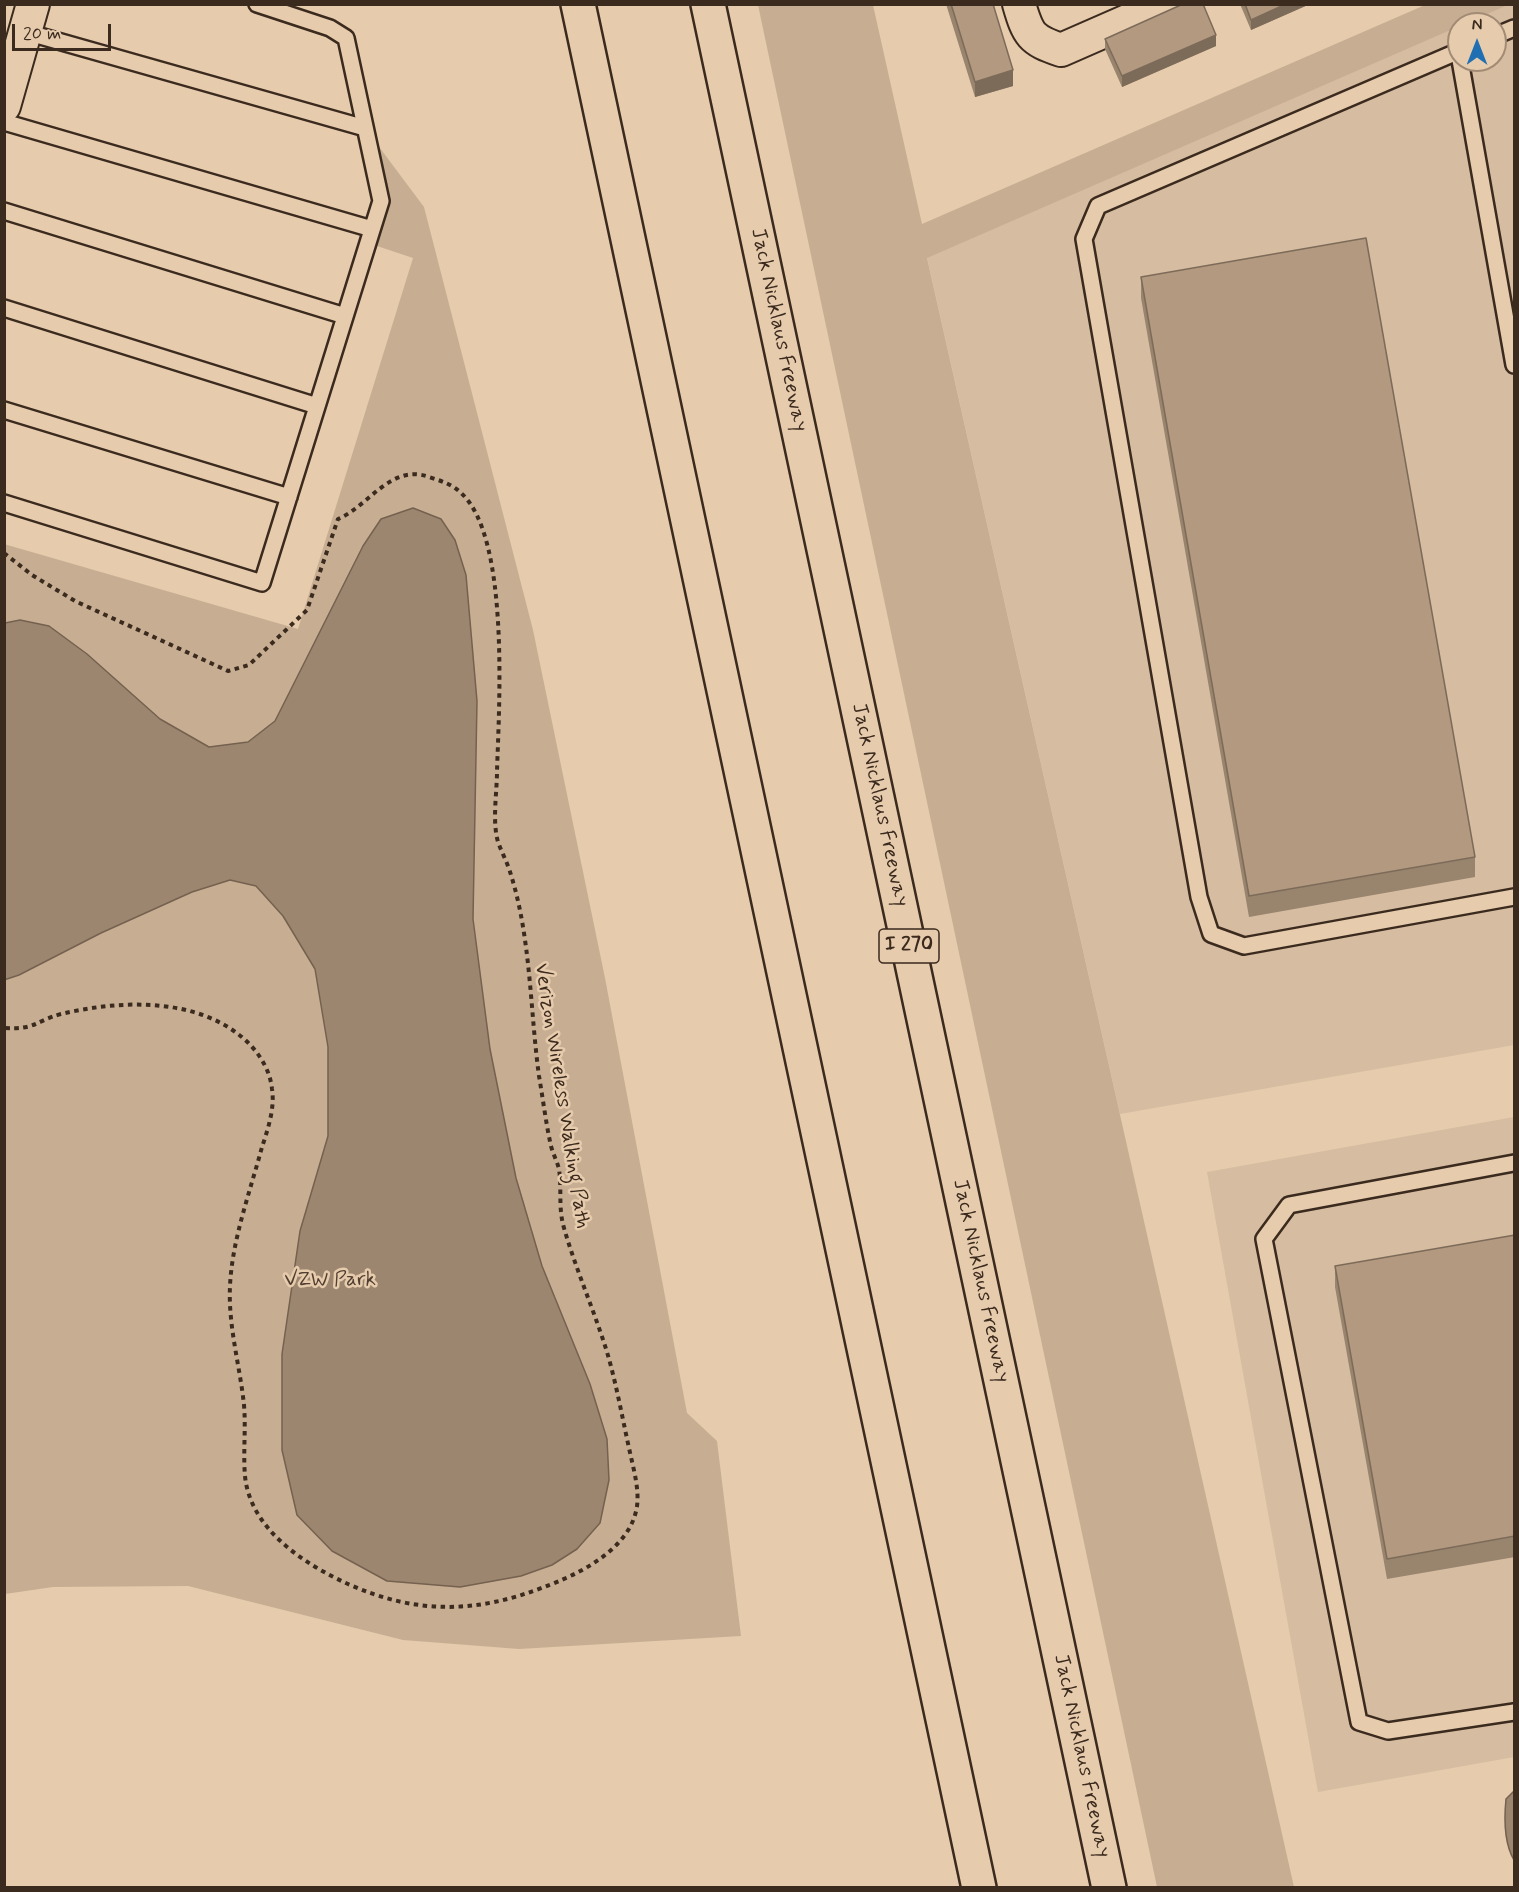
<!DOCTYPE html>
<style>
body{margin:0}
#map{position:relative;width:1519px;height:1892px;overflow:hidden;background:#e6cbad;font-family:Mynerve,sans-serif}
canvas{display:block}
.frame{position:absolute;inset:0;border:6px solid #3b2a1e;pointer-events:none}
.north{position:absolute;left:1447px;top:12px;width:60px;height:60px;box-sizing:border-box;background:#e6cbad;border:2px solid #a28b74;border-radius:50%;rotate:0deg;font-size:16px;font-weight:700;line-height:24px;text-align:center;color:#3b2a1e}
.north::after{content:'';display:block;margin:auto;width:21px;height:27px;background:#1f6fb2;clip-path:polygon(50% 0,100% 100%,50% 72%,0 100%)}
.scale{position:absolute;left:12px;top:24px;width:99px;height:27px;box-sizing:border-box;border:3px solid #3b2a1e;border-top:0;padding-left:8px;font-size:18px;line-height:21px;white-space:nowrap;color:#3b2a1e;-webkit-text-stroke:4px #e6cbad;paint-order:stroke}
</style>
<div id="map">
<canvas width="1519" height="1892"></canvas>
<div class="frame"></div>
<div class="north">N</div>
<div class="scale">20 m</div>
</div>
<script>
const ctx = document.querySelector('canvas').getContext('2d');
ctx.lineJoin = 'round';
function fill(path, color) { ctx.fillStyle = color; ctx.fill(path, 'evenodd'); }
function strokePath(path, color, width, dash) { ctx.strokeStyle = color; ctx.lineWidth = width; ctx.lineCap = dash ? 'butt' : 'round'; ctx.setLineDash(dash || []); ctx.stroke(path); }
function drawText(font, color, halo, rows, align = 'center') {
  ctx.font = font + ' Mynerve,sans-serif'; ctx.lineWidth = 5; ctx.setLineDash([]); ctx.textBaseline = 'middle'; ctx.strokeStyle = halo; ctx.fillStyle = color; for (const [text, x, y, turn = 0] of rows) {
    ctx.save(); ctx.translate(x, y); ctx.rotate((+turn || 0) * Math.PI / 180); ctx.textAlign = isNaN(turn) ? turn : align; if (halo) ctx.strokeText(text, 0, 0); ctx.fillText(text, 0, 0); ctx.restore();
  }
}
fill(new Path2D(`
 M1508 5H1514V1045L1120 1114 927 257 1459 26V60H1495V24H1463Z
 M1514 1117V1757L1318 1792 1207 1172Z`), '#d6bca0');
fill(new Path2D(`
 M758 5H873L922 224 1425 5H1508L927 258 1294 1887H1157Z
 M365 128 424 207 533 630 605 978 687 1413 717 1441 741 1636 519 1649 403 1640 188 1586 53 1587 5 1594 4 544 298 629 413 258 368 243 381 201Z`), '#c7ae93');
const water = new Path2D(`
 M413 508 441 519 455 540 466 575 477 701 473 919 490 1049 516 1178 542 1266 590 1384 607 1439 609 1480 600 1523 577 1549 552 1565 521 1576 460 1587 387 1581 332 1551 297 1515 282 1450V1354L300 1231 328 1136V1047L315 969 283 916 256 886 230 880 192 892 101 933 19 975 4 980 5 623 20 620 49 626 87 654 160 719 209 747 248 742 275 721 363 546 381 519Z
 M1514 1791V1860C1504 1843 1504 1819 1506 1799Z`);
fill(water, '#9c866f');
strokePath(water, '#75614f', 1.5);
const lane = new Path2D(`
 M26 32 365 128
 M1495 36 1514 28
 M1459 51 1098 206 1084 239 1199 897 1211 934 1244 946 1514 897
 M1460 60 1514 365
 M4 122 372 229
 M4 211 345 316
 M4 308 317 406
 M4 410 289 497
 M4 503 262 583 381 201 346 38 330 28 257 4
 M1514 1163 1289 1205 1264 1239 1359 1722 1388 1731 1514 1712`);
const street = new Path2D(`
 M1019 4C1028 35 1031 40 1061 50L1166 4
 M4 106 33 4`);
const highway = new Path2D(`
 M578 4 979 1888
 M708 4 1109 1888`);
strokePath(lane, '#3b2a1e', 20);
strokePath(street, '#3b2a1e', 36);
strokePath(highway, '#3b2a1e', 38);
strokePath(new Path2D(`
 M4 553 32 575 75 601 228 671 249 665 307 610 338 519C369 506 391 463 429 477 441 481 452 484 461 493 510 537 499 706 497 771 497 793 492 821 498 842 502 853 508 864 511 875 531 939 530 1010 539 1076 543 1099 546 1124 551 1146 553 1154 557 1161 559 1169 562 1189 558 1208 564 1228 576 1270 594 1310 607 1352 617 1386 623 1422 631 1457 635 1475 641 1497 635 1515 624 1552 577 1575 544 1587 475 1614 415 1614 348 1584 304 1564 250 1529 245 1476 243 1453 246 1429 244 1405 240 1366 228 1326 230 1286 232 1240 250 1192 262 1147 268 1129 275 1108 272 1089 270 1069 258 1051 243 1038 195 997 120 1000 61 1014 35 1021 36 1030 4 1028`), '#3b2a1e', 4, [4.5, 4.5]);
strokePath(lane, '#e6cbad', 15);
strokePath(street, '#e6cbad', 32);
strokePath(highway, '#e6cbad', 33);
fill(new Path2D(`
 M946 4H993L1013 86 975 97Z
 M1240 4H1310L1251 30Z
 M1105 39 1216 46 1122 87 1105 49Z
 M1141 277 1475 857V877L1249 917 1141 298Z
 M1515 1235V1557L1387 1579 1335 1287V1266Z`), '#99846e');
fill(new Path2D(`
 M1286 4H1310L1251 30V20Z
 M1216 35V46L1122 87V76Z
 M1013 70V86L975 97V82Z`), '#7d6b5a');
const building = new Path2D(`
 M951 4H993L1013 70 975 82Z
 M1183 4H1203L1216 35 1122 76 1105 39Z
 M1245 4H1286L1251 20Z
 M1366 238 1475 857 1249 896 1141 277Z
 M1515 1235V1536L1387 1559 1335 1266Z`);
fill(building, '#b29980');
strokePath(building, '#7d6b5a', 1.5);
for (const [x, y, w] of [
 [909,946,60]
]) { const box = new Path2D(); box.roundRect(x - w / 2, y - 17, w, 34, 4.5); ctx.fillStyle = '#e6cbad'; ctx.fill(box); strokePath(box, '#3b2a1e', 1.5); }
drawText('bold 20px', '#3b2a1e', null, [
 ["I 270",909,946]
]);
drawText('21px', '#3b2a1e', '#e6cbad', [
 ["Jack Nicklaus Freeway",778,330,78],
 ["Jack Nicklaus Freeway",879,805,78],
 ["Verizon Wireless Walking Path",561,1096,81],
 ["Jack Nicklaus Freeway",980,1281,78],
 ["Jack Nicklaus Freeway",1081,1756,78]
]);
drawText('21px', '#503e30', '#e6cbad', [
 ["VZW Park",330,1281]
]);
</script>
